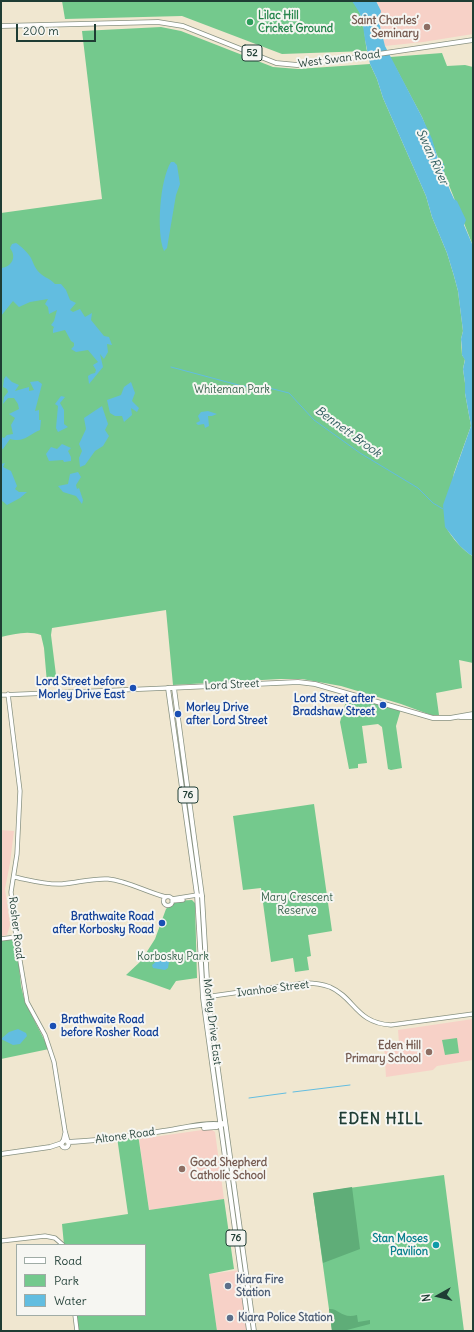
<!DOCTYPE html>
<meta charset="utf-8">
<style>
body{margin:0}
#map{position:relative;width:474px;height:1332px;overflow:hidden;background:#f0e7d0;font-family:Delius,sans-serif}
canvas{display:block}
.frame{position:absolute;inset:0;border:2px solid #1f3d34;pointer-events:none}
.legend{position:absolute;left:16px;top:1244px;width:130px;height:72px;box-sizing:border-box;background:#f6f6f2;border:1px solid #a0aca6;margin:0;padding:5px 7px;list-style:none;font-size:12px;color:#1f3d34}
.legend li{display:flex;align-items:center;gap:8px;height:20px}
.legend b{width:20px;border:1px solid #a0aca6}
.north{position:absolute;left:418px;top:1276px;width:40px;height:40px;-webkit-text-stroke:3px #f6f6f2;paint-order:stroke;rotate:262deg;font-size:11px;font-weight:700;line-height:16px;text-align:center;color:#1f3d34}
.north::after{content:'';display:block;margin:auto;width:14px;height:18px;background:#1f3d34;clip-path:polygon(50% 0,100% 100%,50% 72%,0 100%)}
.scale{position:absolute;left:16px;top:24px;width:80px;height:18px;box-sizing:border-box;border:2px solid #1f3d34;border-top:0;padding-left:5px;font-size:12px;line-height:14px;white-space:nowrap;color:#1f3d34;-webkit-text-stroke:3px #f6f6f2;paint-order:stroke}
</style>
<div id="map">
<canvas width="474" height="1332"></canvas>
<div class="frame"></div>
<ul class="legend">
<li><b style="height:5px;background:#fff"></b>Road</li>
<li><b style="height:11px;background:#74c98d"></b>Park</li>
<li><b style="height:11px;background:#62bde0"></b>Water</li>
</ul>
<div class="north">N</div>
<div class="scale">200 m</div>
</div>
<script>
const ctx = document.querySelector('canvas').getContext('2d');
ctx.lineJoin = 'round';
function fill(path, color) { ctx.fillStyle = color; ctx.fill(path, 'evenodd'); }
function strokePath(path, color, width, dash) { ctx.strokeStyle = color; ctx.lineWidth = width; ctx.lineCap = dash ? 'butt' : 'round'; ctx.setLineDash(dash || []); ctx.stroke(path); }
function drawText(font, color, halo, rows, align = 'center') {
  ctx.font = font + ' Delius,sans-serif'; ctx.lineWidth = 4; ctx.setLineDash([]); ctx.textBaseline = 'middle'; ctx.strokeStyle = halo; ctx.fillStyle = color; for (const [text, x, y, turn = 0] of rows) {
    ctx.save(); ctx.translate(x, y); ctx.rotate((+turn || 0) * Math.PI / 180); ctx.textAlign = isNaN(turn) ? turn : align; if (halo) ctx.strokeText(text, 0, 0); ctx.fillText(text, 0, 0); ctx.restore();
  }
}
fill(new Path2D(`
 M376 1H473V34L423 42 385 46 379 22V6Z
 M1 830 14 831 10 863 5 889 10 925 7 935 1 936Z
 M473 1019V1060L437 1066 433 1070 386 1077 384 1045 399 1043 398 1030Z
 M202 1130H212L215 1132 224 1199 149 1210 139 1139Z
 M241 1270 249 1331H217L209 1274Z`), '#f7d1c7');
fill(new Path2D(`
 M62 1H352C365 13 364 35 367 51L282 54 182 16 65 19Z
 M161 27 181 31 273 67 298 69 370 64 377 79 383 98 426 196 432 217 447 253 454 276 458 291 463 331 461 339 462 355 465 359 463 369 465 383V393L471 426 454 473 445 523C446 532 465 553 473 556V663L459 660 462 688 436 693 439 715H431L401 704 341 686 302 679H280L173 685 166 610 52 628 51 635 57 683H47L44 648 41 635C28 630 14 634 1 637V213L102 199 82 31Z
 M442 53 447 66 465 65 473 67V246L422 117 390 57Z
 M350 694 401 709 396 726 402 768 391 770 388 769 382 727 378 724 362 726 367 763 358 764V768L349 769 340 722 346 701Z
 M314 804 332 931 308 935 311 956 307 957 309 970 295 972 293 958 271 962 261 888 243 890 233 816Z
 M192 900 195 903 197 978 176 981 170 990 145 981 126 975 141 961 155 939 166 909 174 901Z
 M16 936 21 986 25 1002 49 1049 1 1059V939Z
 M457 1038 459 1053 445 1055 442 1040Z
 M138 1134 149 1210 224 1199 234 1269 209 1274 217 1331H77L75 1315H145V1245H64L62 1224 128 1214 117 1137Z
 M444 1175 464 1331H332L313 1193Z`), '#74c98d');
fill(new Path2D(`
 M352 1187 360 1249 323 1263 313 1193Z
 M329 1309C339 1308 341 1319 357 1315L358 1322 370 1320V1324L343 1331H332Z`), '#5fad78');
fill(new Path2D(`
 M352 1H376L381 11 379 22 385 46 422 117 432 139 438 159 444 164C442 174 450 190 454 199L457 201 466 220 464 225 473 246V556L469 554 460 546 445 527 443 505 471 426 465 393V383L463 369 465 360 462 355V348L461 339 463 331 458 291 454 276 447 253 432 217 426 196 383 98 377 79 370 64 365 40 362 19 359 12Z
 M171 162H174L177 165 180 184 176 195 167 248 164 251C156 232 160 179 171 162Z
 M16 243C20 245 29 254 31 258 33 262 34 266 37 270 42 277 50 278 55 284H61L66 290 70 300 76 303 70 310 73 312 80 309 85 317 92 313 91 320 104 336 109 337 112 345 107 344 108 352 104 359 100 354 103 367 89 384 88 376 91 374 95 373 96 370 93 365 98 362 88 350 76 352 71 349 74 346V343L71 341 65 330 53 333V329L54 327 51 325 54 321 57 310 49 314 48 307 45 304 48 299 30 302 19 307 13 301 1 316V268C12 267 17 257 10 248L12 244Z
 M6 376 12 382 19 385 15 391 29 387V391L34 390 30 382 38 381 42 384 35 411 39 410V420H41L40 430C28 435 24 443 10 439L3 449 1 448V437L4 438 7 435 13 434 11 425 15 418 9 414 19 409 18 404 14 398H8L3 404 4 397 8 392 7 389 3 387 4 379Z
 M131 382 135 393 132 401 139 408 137 412 131 408 132 415 124 422 122 416H115L110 413 107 400 121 395 124 387Z
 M61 396 65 397 60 403 64 410V424L68 427 58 432 56 428 58 406 55 404Z
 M102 406 108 424 105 430 109 436 103 446 95 451 85 465 80 467 79 458 82 451 79 444 86 429 84 418Z
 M208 411 217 414 212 416H208L209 426 205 428 204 424 198 425 196 423 200 421 198 416 201 412Z
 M62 444 71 448 68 451 71 457V461L64 462 63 460 49 461 46 454 51 447 57 449Z
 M5 463 3 467 11 471 17 486 15 489 19 492H27L20 498 7 505 1 500V464Z
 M78 472 81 477 76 485 77 489 79 488 83 500 82 504 76 496 63 492 58 486 68 484 70 474Z
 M164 955 169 962 168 968 165 970 153 968 152 965Z
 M18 1029 26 1033 27 1036 20 1044 13 1045 1 1039 9 1032Z`), '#62bde0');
strokePath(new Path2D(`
 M171 367 242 386 269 388 289 393 314 420 360 453 418 488 433 503 443 509
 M293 1092 350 1085
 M249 1098 286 1093`), '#62bde0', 1);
const secondary = new Path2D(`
 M8 694 20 791 17 854 11 892 16 937 27 1002 45 1035 54 1062 65 1131 68 1142
 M1 695 168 688
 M14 877C29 880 46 885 62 884 77 883 92 878 108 879 128 881 146 892 166 897
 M163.5 901a4.5 4.5 0 1 1 9 0a4.5 4.5 0 1 1-9 0Z
 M172 899 197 895 202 896
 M172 901 183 900
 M1 939 16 937
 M205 997 305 983C314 983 322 984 330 987 355 998 356 1023 391 1025L473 1014
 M63 1142 65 1133
 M1 1241 45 1236 55 1238 63 1245
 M75 1315 77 1331`);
const primary = new Path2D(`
 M1 26 158 22 183 26 276 63 297 65 318 63 473 40
 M174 688 202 896 208 997 254 1331
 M460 717H473
 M204 1128 217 1127 222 1123
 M61.5 1144a3.5 3.5 0 1 1 7 0a3.5 3.5 0 1 1-7 0Z
 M68 1142C102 1141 136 1135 170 1130 182 1128 212 1121 222 1125
 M1 1154 50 1147 62 1143
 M249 1331 203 998 197 895 168 688 298 682 315 684 433 718H450L473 714`);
strokePath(secondary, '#889282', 5);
strokePath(primary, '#889282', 5.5);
strokePath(secondary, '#fff', 3.5);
strokePath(primary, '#fff', 4);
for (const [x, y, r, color] of [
 [250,22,4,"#2e9e5b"],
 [427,27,4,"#8d6e63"],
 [133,688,4,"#1a4fb4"],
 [383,705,4,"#1a4fb4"],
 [178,714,4,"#1a4fb4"],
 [162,923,4,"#1a4fb4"],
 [53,1026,4,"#1a4fb4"],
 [429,1052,4,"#8d6e63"],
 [182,1169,4,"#8d6e63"],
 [436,1245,4,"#0f9aa8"],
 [228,1286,4,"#5c6f8a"],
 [230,1318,4,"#5c6f8a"]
]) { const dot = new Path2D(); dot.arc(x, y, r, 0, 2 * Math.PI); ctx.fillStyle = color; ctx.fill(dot); strokePath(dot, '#f6f6f2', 1.5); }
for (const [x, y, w] of [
 [252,53,20],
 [188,795,20],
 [236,1238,20]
]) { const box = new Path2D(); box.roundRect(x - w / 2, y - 8, w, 16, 3); ctx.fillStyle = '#f6f6f2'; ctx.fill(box); strokePath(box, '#1f3d34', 1); }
drawText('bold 10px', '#1f3d34', null, [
 ["52",252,53],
 ["76",188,795],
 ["76",236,1238]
]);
drawText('bold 11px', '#27864d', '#f6f6f2', [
 ["Lilac Hill",258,16],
 ["Cricket Ground",258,29]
], 'left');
drawText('bold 11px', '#785e54', '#f6f6f2', [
 ["Saint Charles’",419,21],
 ["Seminary",419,34],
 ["Eden Hill",421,1046],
 ["Primary School",421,1059],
 ["Good Shepherd",190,1163,"left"],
 ["Catholic School",190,1176,"left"]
], 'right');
drawText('11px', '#1f3d34', '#f6f6f2', [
 ["West Swan Road",339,59,-7],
 ["Lord Street",232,685,-3],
 ["Rosher Road",16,928,83],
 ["Ivanhoe Street",273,989,-7],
 ["Morley Drive East",212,1022,83],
 ["Altone Road",125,1136,-8]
]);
drawText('11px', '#34604a', '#f6f6f2', [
 ["Whiteman Park",232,390],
 ["Mary Crescent",297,898],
 ["Reserve",297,911],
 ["Korbosky Park",173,957]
]);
drawText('bold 11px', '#164399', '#f6f6f2', [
 ["Lord Street before",125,682],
 ["Morley Drive East",125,695],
 ["Lord Street after",375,699],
 ["Bradshaw Street",375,712],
 ["Morley Drive",186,708,"left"],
 ["after Lord Street",186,721,"left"],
 ["Brathwaite Road",154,917],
 ["after Korbosky Road",154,930],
 ["Brathwaite Road",61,1020,"left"],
 ["before Rosher Road",61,1033,"left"]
], 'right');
drawText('bold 11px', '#0d838f', '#f6f6f2', [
 ["Stan Moses",428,1239],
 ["Pavilion",428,1252]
], 'right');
drawText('bold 11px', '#4e5e75', '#f6f6f2', [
 ["Kiara Fire",236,1280],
 ["Station",236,1293],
 ["Kiara Police Station",238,1318]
], 'left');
drawText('italic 12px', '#305d5f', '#f6f6f2', [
 ["Swan River",432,157,65],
 ["Bennett Brook",348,432,36]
]);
ctx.letterSpacing = '1px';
drawText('bold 15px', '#1f3d34', '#f6f6f2', [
 ["EDEN HILL",381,1120]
]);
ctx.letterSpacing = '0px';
</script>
